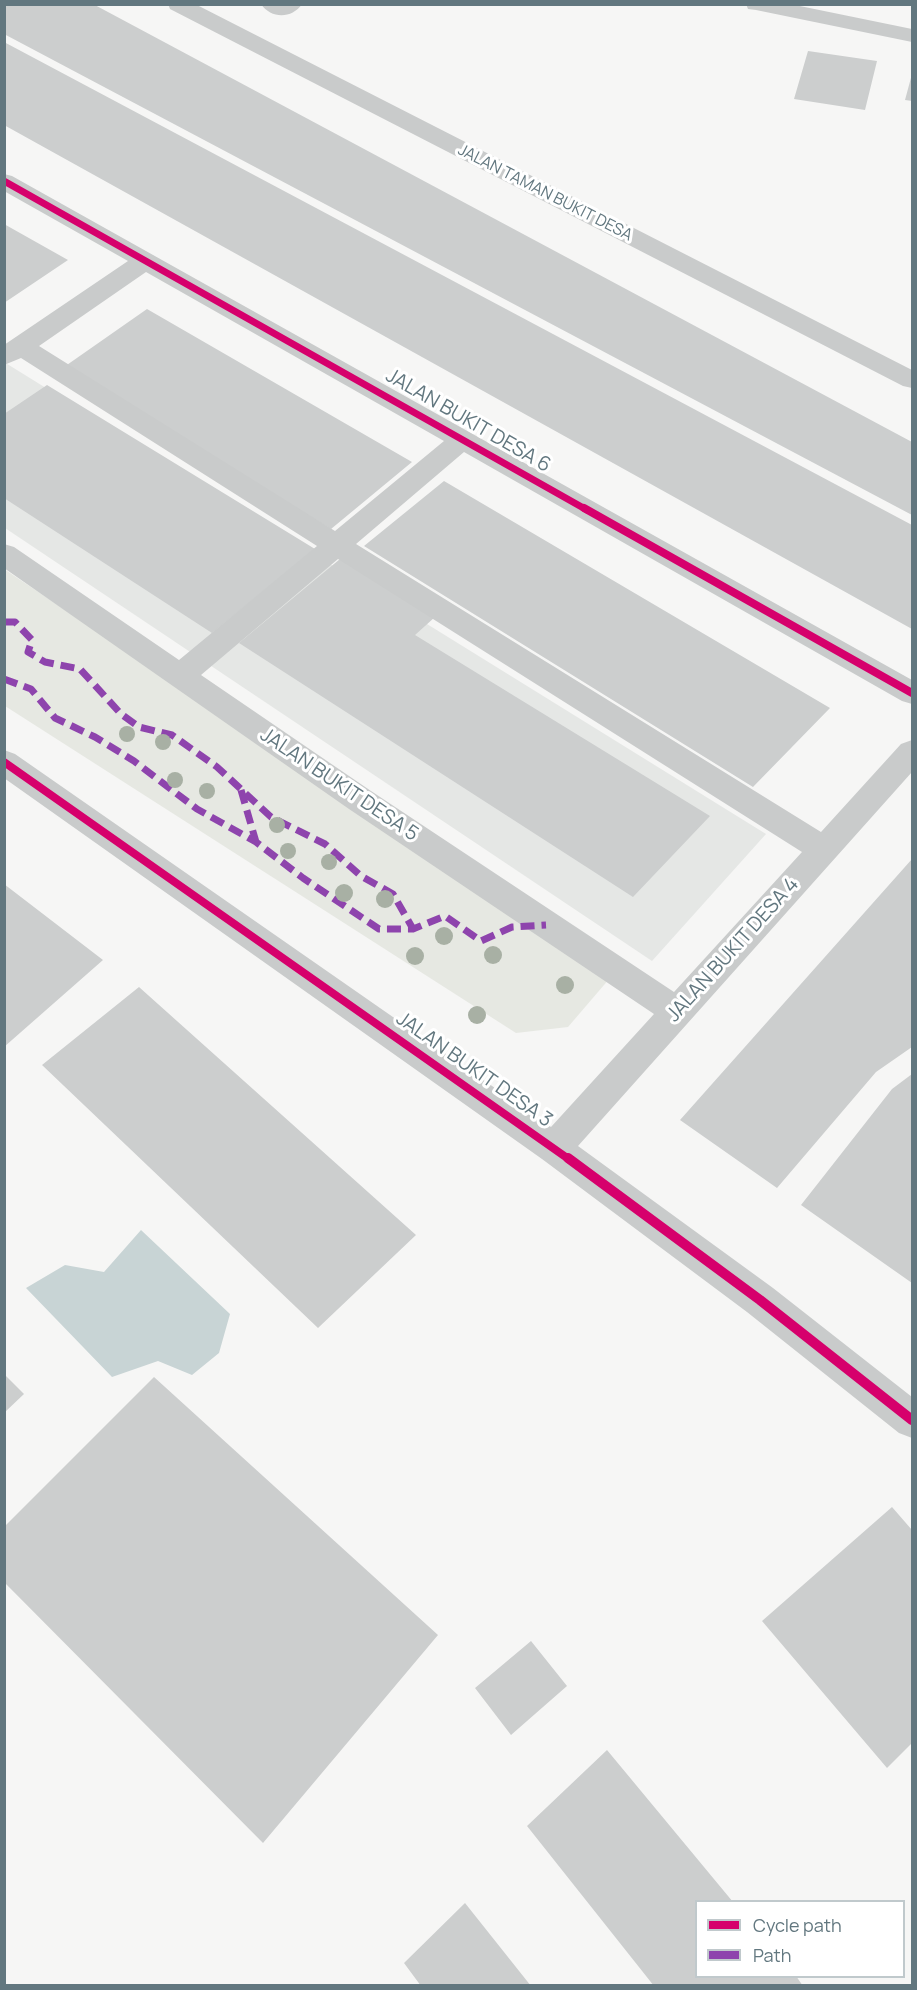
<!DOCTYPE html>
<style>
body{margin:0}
#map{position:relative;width:917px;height:1990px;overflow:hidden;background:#f6f6f5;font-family:Manrope,sans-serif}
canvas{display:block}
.frame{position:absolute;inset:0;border:6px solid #62777f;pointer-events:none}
.legend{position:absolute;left:695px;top:1900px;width:210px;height:78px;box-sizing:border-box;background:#fff;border:2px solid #c0c9cc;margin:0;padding:8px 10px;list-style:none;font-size:18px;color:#62777f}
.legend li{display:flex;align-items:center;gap:12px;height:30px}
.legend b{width:30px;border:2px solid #c0c9cc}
</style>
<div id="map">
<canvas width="917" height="1990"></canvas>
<div class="frame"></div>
<ul class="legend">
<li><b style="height:8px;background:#d6006c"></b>Cycle path</li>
<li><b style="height:8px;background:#8e44ad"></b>Path</li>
</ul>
</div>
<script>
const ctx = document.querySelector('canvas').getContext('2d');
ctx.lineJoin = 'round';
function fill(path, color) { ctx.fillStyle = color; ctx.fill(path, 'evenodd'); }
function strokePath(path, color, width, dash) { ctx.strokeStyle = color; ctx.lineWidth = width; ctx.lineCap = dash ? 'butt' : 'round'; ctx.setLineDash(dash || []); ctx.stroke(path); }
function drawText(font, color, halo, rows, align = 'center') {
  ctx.font = font + ' Manrope,sans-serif'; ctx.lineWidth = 6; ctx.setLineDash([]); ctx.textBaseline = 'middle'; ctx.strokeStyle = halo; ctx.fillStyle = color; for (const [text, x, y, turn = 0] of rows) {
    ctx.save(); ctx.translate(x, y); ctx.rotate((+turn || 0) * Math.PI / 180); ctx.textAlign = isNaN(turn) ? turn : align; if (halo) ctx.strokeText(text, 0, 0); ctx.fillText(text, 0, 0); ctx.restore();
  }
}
fill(new Path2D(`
 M4 362 766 834 652 961 5 528Z`), '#e5e7e5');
fill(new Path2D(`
 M4 569 552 936 610 978 568 1027 516 1033 5 706Z`), '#e6e8e2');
fill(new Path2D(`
 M141 1230 230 1314 219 1353 192 1375 158 1361 112 1377 26 1288 65 1265 104 1272Z`), '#c8d4d5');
fill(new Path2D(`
 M4 4H93L912 442V515L4 34Z
 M4 42 912 525V629L4 125Z
 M808 51 877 61 865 110 794 99Z
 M912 74V101L905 100Z
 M4 224 68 260 4 303Z
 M147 309 412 462 331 529 64 367Z
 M47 385 315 549 212 633 4 498V414Z
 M444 481 830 708 753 787 364 546Z
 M340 559 435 617 415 635 710 816 633 897 239 643Z
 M912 859V1047L876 1072 777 1188 680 1120Z
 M4 884 103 960 4 1047Z
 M139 987 416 1235 318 1328 42 1065Z
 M912 1074V1283L801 1205 892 1089Z
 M4 1374 24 1394 4 1413Z
 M154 1377 438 1635 263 1843 4 1582V1527Z
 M892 1507 912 1530V1743L887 1768 762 1621Z
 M531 1641 567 1686 511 1735 475 1688Z
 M607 1750 733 1902H696V1976H796L803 1986H654L527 1826Z
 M465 1903 531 1986H421L404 1963Z`), '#cccece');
fill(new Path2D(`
 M168 4H195L912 370V388L903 386 170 9Z
 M261 4H302C292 19 271 19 261 4Z
 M746 4H790L912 29V42L756 10 748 9Z
 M4 174 12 176 912 680V704L902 701 464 452 356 544 821 832 901 744 912 740V772L578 1146 773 1288 912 1397V1438L899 1433 747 1312 542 1159 4 778V750L15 754 551 1127 654 1014 349 809 4 568V544L14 547 179 660 317 546 21 358 4 365V345L128 261 4 191ZM146 272 444 441 335 531 39 346ZM338 559 802 852 674 992 371 791 201 675Z`), '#c9cbcb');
strokePath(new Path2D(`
 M4 622H15L32 640 28 652 45 662 80 669 121 714 139 727 172 735 217 767 271 817 325 844 361 876 393 894 413 929
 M4 679 31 689 55 718 95 737 134 761 197 809 256 842 303 878 379 929H413L445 916 481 941 512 927 546 925
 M241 790 256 842`), '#8e44ad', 7, [14, 7]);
strokePath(new Path2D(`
 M4 181 587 510`), '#d6006c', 7);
strokePath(new Path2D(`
 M584 508 912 693
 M4 762 570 1160`), '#d6006c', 8);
strokePath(new Path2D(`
 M568 1158 760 1300 912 1420`), '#d6006c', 10);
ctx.fillStyle = '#a8b0a4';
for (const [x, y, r] of [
 [127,734,8],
 [163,742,8],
 [175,780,8],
 [207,791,8],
 [277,825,8],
 [288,851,8],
 [329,862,8],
 [344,893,9],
 [385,899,9],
 [444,936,9],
 [493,955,9],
 [415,956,9],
 [565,985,9],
 [477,1015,9]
]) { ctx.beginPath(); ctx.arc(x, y, r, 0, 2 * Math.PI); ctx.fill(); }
drawText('16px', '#62777f', '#fff', [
 ["JALAN TAMAN BUKIT DESA",545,193,27]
]);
drawText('20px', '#62777f', '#fff', [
 ["JALAN BUKIT DESA 6",468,421,30],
 ["JALAN BUKIT DESA 5",339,785,34],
 ["JALAN BUKIT DESA 4",733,950,-48],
 ["JALAN BUKIT DESA 3",474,1070,35]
]);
</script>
